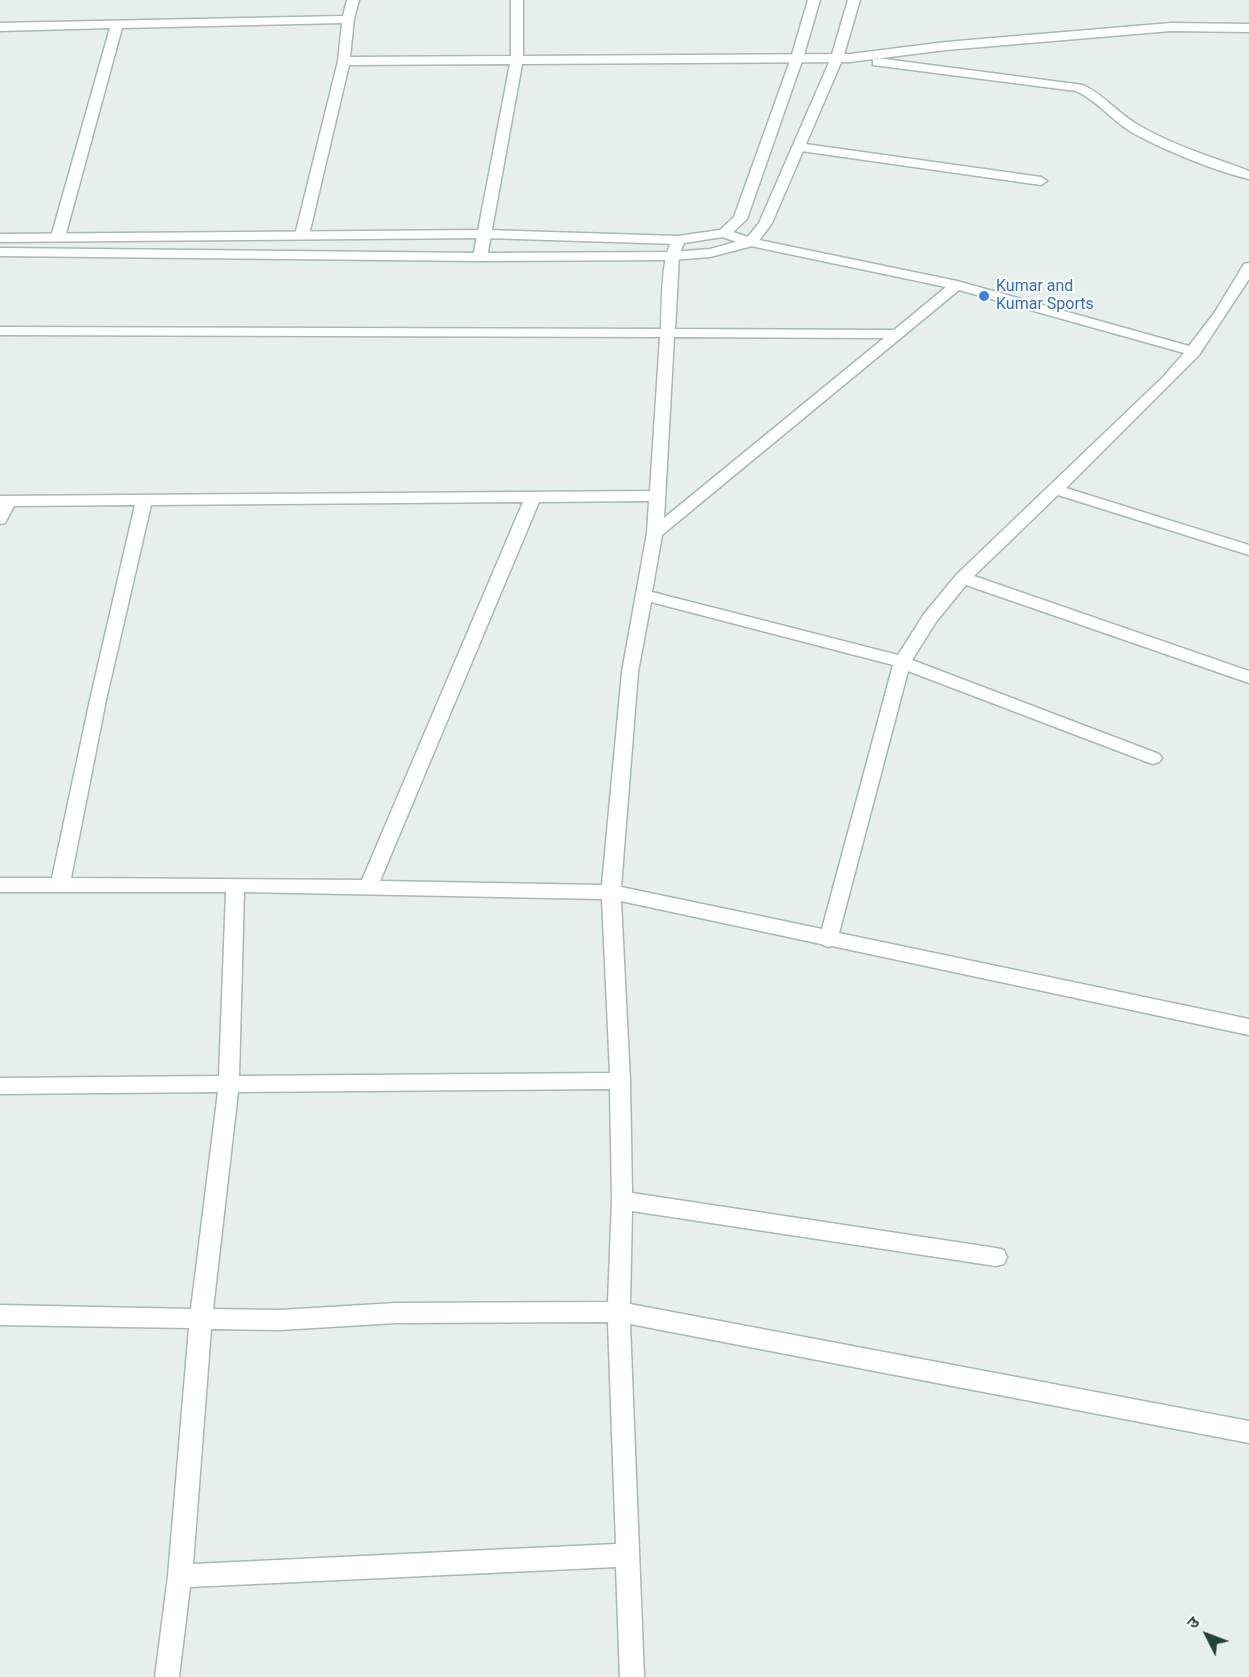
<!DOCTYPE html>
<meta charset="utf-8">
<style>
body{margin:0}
#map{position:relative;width:1249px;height:1677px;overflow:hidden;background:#e6efeb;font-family:Roboto,"Noto Sans Devanagari",sans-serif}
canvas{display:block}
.north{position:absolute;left:1177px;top:1605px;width:60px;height:60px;-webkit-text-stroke:4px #f7fbf9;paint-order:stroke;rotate:312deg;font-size:16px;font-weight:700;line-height:24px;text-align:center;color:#24423a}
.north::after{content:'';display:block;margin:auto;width:21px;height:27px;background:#24423a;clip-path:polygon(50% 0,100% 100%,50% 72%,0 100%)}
</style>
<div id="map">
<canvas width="1249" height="1677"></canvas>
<div class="north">उ</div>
</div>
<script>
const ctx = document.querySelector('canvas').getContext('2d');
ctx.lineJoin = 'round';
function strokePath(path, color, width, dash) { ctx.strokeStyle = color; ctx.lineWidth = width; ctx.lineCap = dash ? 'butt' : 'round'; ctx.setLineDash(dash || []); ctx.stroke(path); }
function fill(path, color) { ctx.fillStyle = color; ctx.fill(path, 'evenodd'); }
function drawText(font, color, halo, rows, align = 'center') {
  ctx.font = font + ' Roboto,sans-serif'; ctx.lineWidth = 4.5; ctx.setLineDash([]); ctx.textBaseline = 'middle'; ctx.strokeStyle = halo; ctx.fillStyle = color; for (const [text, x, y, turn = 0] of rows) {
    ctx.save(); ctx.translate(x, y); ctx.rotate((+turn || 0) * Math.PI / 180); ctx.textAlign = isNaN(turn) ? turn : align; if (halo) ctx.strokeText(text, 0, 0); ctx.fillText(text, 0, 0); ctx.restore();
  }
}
const minor = new Path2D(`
 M347 0H359L354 19 350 57 511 56V0H523V56L850 54 946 42 1171 23 1249 24V32L1171 31 946 50 850 62 522 64 487 257 480 261 473 257 510 64 349 65 309 235 302 239 295 235 338 61 342 23 122 28 65 237 63 240H53L51 237 110 28 0 31V23L343 16Z
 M877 58 1083 85C1105 95 1119 115 1140 126 1174 146 1213 157 1249 171V179C1215 171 1158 148 1128 130 1110 118 1097 101 1076 91L873 65V59Z
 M798 143 1041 177 1047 181 1041 185 794 150 792 147Z
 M724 229 754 239 957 281 1189 346 1215 312 1244 264 1249 263V279L1199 355 1066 488 1249 545V555L1058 495 974 576 1249 671V683L966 585 936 622 912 660 1159 754 1162 758 1159 762 1153 764 1147 762 908 671 839 933 1249 1019V1035L832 946 828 947 821 944 621 901 630 1081 632 1193 996 1248 1004 1250 1007 1257 1004 1264 996 1266 632 1211 630 1304 1249 1421V1443L630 1324 644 1677H620L616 1567 190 1587 179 1677H155L168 1576 189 1328 0 1325V1305L191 1309 218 1092 0 1094V1078L219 1076 226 892H0V878H52L90 700 135 505 14 506 5 523 0 524V496L650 491 660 337 0 335V327L661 329C662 312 660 241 678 236L685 240 679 256 675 329 894 330 946 287 746 245 719 236 717 233ZM959 290 1184 353 1163 377 957 574 924 614 898 655 652 592 662 535ZM674 337 884 338 664 518ZM649 501 647 533 622 672 602 885 380 881 539 502ZM523 502 362 880 71 878 106 700 151 505ZM651 602 893 665 822 929 621 887 638 672ZM244 892 602 899 610 1073 239 1076ZM610 1089 612 1200 608 1302 396 1303 280 1310 213 1309 238 1092ZM608 1322 616 1544 193 1564 211 1329 280 1330 396 1323Z`);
const tertiary = new Path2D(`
 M808 0H820L803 58 747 219 729 236 678 244 485 238 0 242V234L485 230 678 236 720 230 734 217 791 58Z
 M848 0H860L843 58 772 223 756 245 710 257 672 260 480 261 0 256V248L480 253 672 252 710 249 746 239 759 223 831 58Z`);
strokePath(minor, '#a8b8b2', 3);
strokePath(tertiary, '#a8b8b2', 3);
fill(minor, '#fff');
fill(tertiary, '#fff');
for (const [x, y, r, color] of [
 [984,296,6,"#3f7fe0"]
]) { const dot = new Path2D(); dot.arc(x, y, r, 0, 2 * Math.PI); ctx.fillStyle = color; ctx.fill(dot); strokePath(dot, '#f7fbf9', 2); }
drawText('16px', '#366cbe', '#f7fbf9', [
 ["Kumar and",996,287],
 ["Kumar Sports",996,305]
], 'left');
</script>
